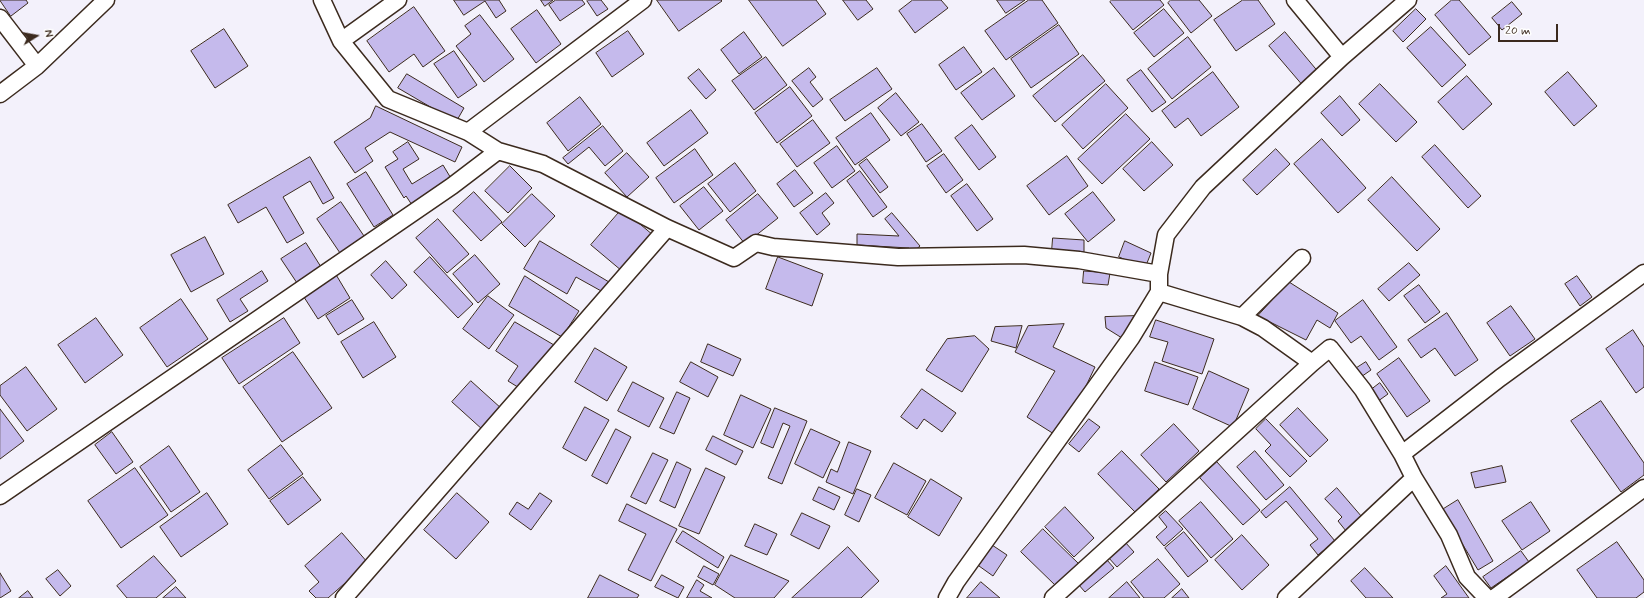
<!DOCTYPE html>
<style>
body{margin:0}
#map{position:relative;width:1644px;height:598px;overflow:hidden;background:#f3f1fb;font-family:Mynerve,sans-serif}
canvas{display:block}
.north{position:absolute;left:16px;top:16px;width:40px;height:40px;-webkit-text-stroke:3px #fff;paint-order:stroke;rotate:79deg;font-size:11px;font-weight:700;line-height:16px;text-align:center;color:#3b2a1e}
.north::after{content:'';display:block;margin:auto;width:14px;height:18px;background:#3b2a1e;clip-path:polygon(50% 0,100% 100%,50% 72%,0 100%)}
.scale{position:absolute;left:1498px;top:24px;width:60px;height:18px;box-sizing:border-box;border:2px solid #3b2a1e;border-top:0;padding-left:5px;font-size:12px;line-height:14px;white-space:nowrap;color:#3b2a1e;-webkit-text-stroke:3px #fff;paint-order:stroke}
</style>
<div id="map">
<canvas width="1644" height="598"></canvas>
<div class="north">N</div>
<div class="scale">20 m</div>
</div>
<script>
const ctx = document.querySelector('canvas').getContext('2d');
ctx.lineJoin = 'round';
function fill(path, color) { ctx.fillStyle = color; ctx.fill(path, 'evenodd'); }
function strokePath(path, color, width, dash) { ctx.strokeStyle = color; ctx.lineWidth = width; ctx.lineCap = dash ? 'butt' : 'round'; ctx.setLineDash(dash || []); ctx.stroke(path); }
const building = new Path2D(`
 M0 0H26L28 3 11 16Z
 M454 0H499L506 11 496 18 485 1 464 15Z
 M541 0H553L545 6Z
 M556 0H582L585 4 560 21 549 5Z
 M588 0H601L608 9 597 16 587 1Z
 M657 0H721L722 1 679 31Z
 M749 0H816L826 14 783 46Z
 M843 0H866L873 9 858 20Z
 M913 0H941L948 8 915 33 899 11Z
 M997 0H1025L1006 13Z
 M1029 0H1042L1058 23 1006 60 985 31Z
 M1112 0H1160L1164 5 1133 30 1110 2Z
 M1171 0H1199L1212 16 1191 33 1168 3Z
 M1243 0H1258L1275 24 1236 51 1214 20Z
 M1452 0H1459L1491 37 1469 55 1435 15Z
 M1512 2 1522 14 1502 30 1492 18Z
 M414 7 445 51 423 67 414 54 389 72 367 41Z
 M1164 9 1184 33 1154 57 1134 33Z
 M1416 9 1426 19 1403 42 1393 31Z
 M537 10 561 44 536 63 511 29Z
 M480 15 514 59 484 82 456 46 471 34 465 26Z
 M1059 25 1079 54 1031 88 1011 59Z
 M1431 27 1466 65 1442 87 1407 48Z
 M224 29 248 66 215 88 191 51Z
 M628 31 644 54 612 77 596 53Z
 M744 32 762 57 739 74 721 50Z
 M1285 32 1320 74 1304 87 1269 46Z
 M1188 37 1211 67 1172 99 1148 69Z
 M964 47 982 72 956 90 939 65Z
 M454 51 477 85 458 98 434 64Z
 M1083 55 1105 81 1055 122 1033 96Z
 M766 57 787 85 754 110 732 81Z
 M809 68 816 77 810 82 823 99 813 107 792 81Z
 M877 68 892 89 845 121 830 100Z
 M994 68 1015 96 982 120 961 93Z
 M699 69 716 90 706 99 688 78Z
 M1141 70 1166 102 1152 112 1127 80Z
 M1213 72 1239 107 1201 136 1188 118 1175 128 1162 111Z
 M1568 72 1597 106 1574 126 1545 92Z
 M407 74 464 108 456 122 398 88Z
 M1467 76 1492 104 1463 130 1438 102Z
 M1106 84 1128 108 1083 149 1062 125Z
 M1380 84 1417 122 1396 142 1359 104Z
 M790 87 812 116 777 143 755 113Z
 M896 93 919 122 901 136 878 108Z
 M1340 96 1360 120 1342 136 1321 113Z
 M580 97 601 124 568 151 547 123Z
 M376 106 462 147 455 162 390 132 365 148 373 161 355 173 334 142 370 118Z
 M691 110 708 133 664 166 647 143Z
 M871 113 890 140 855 165 836 138Z
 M1126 114 1150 139 1102 184 1078 159Z
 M813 120 830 143 797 167 780 144Z
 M922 124 942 151 926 162 907 134Z
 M972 125 996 157 979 170 955 138Z
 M603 126 623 151 605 166 589 147 568 164 563 158Z
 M1322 139 1366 188 1338 213 1294 164Z
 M408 142 419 159 403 169 412 184 443 165 452 180 412 205 406 196 404 198 385 167 398 159 393 152Z
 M1152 142 1173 165 1144 191 1123 169Z
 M1435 145 1481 196 1468 208 1422 157Z
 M837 146 855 171 832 188 814 163Z
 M695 149 713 175 674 203 656 178Z
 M1276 149 1290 164 1257 195 1243 180Z
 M627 153 649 177 627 197 605 173Z
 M944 154 963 180 946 193 927 166Z
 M1067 156 1088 186 1049 215 1027 186Z
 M310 157 334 198 323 204 310 181 283 197 304 233 287 243 266 207 238 223 228 205Z
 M867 159 888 187 880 193 859 165Z
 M735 163 756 191 730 212 708 184Z
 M510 166 532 188 508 213 485 191Z
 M795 170 813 193 794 207 777 184Z
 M860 171 887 207 873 217 847 181Z
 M366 172 393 215 374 227 347 184Z
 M1392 177 1440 229 1417 251 1368 200Z
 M967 184 993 219 977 231 951 196Z
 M704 187 723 211 699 230 680 206Z
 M474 192 502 222 481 241 453 211Z
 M1093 192 1115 220 1088 242 1065 214Z
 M826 193 834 203 822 213 830 224 817 235 800 213Z
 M532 194 555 216 525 247 502 224Z
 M758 194 778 218 745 244 726 220Z
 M341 202 364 236 340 253 317 219Z
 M622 209 653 235 622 271 591 245Z
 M892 213 920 246 913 252 909 248 857 245V234L899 236 885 219Z
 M438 219 469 254 447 273 416 238Z
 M205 237 224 274 191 292 171 255Z
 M1053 238 1084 240V252L1052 251Z
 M540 241 609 282 603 292 576 277 567 294 524 269Z
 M1125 241 1151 253 1145 268 1119 257Z
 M306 243 321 267 297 283 281 259Z
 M475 255 500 284 478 303 453 274Z
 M430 257 473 304 458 318 414 272Z
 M778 257 823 274 812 306 766 289Z
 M386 261 407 285 392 299 371 275Z
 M1409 263 1420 275 1389 301 1378 289Z
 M262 271 268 281 240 299 248 311 230 322 217 300Z
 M1084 271 1110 273 1108 285 1083 283Z
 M335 273 350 298 318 319 302 294Z
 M525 276 579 311 562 337 509 306Z
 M1577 276 1592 297 1580 306 1565 284Z
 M1289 282 1338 313 1330 328 1317 320 1306 340 1258 316Z
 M1419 285 1440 312 1425 323 1404 296Z
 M488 296 514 315 489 349 463 329Z
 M181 299 208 339 167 367 140 328Z
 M352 300 364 319 338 335 326 316Z
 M1363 300 1397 347 1379 360 1361 336 1351 343 1335 321Z
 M1511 306 1535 339 1510 356 1487 323Z
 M1447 313 1478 360 1455 376 1435 348 1421 358 1408 340Z
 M1134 316 1122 338 1106 328 1105 317Z
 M96 318 123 355 85 383 58 345Z
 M284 318 300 343 239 384 222 358Z
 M1156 320 1214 339 1202 374 1162 361 1168 342 1150 337Z
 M374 322 396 357 363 378 341 342Z
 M515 322 554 345 521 389 508 381 518 366 496 351Z
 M1064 324 1053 347 1095 367 1086 386 1054 434 1027 417 1055 371 1015 352 1028 326Z
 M1022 326 1016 348 991 341 995 327Z
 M1633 330 1644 347V387L1636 393 1606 349Z
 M975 336 989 349 962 392 926 370 947 339Z
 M708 344 741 359 733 376 701 362Z
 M595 348 627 367 607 401 575 382Z
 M293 352 332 408 282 442 243 387Z
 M1399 358 1430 401 1407 417 1377 374Z
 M691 362 718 377 708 397 680 382Z
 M1155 362 1198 377 1188 405 1145 391Z
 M1366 362 1371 370 1358 379 1352 371Z
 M26 367 57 409 27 431 0 395V386Z
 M1209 371 1249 389 1233 427 1193 409Z
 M471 381 502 409 483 430 452 402Z
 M633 382 664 398 649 427 618 411Z
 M1380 383 1388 394 1374 404 1367 393Z
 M922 389 956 413 942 432 924 419 917 429 901 417Z
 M677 392 690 398 674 434 660 428Z
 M741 395 771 409 753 448 724 435Z
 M1601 401 1644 463V475L1621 492 1571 421Z
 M585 407 609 420 586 461 563 448Z
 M775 408 807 421 782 484 768 478 790 426 783 423 773 448 761 443Z
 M1298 408 1328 440 1310 457 1280 425Z
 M0 409 24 441 0 459Z
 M1089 419 1100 427 1079 452 1069 444Z
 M1266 419 1307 461 1290 477 1265 451 1271 445 1256 429Z
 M1174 424 1199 451 1166 482 1141 455Z
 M616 429 631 437 607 484 592 476Z
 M811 429 840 442 823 478 795 464Z
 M112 432 133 462 116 474 95 445Z
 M713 436 743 451 736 465 706 450Z
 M849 442 871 451 853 494 826 482 831 469 837 472Z
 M281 445 303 474 269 499 248 470Z
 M169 446 200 492 171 512 140 467Z
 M1122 451 1159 489 1135 512 1098 474Z
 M1255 451 1284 485 1266 500 1237 467Z
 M653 453 668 460 646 504 631 497Z
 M677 462 691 469 675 508 660 501Z
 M1217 462 1260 510 1243 525 1200 478Z
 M894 463 926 481 907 515 875 498Z
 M1502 466 1506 482 1475 488 1471 473Z
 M135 468 168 515 121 548 88 501Z
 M706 468 725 477 699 534 679 526Z
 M303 477 321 500 288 525 270 501Z
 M931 479 962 498 939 536 908 517Z
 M819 487 840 497 834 510 813 500Z
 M1290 487 1335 541 1318 555 1310 545 1318 539 1286 501 1266 518 1261 512Z
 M1337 488 1362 517 1346 531 1338 521 1342 517 1325 499Z
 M857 489 871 495 859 522 845 515Z
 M207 493 228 524 181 557 160 527Z
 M457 493 489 522 456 559 424 530Z
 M540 493 552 501 531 530 509 514 517 502 528 509Z
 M1458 500 1493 561 1478 570 1442 510Z
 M1201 502 1233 539 1211 558 1179 521Z
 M1531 502 1550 531 1522 550 1502 521Z
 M627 504 677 529 651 581 628 570 646 534 619 521Z
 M1065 507 1094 538 1074 557 1045 527Z
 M1166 511 1183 529 1164 546 1156 537 1167 527 1159 517Z
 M802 513 830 526 819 549 791 535Z
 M755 524 777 534 767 555 745 546Z
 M1043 529 1079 564 1057 587 1021 552Z
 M683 531 724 557 718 568 676 542Z
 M1184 532 1208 561 1188 577 1165 548Z
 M342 533 368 563 328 598H316L309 591 319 582 305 566Z
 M1242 535 1269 565 1242 590 1215 560Z
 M1125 542 1134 552 1117 567 1108 557Z
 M1617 542 1644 580V592L1636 598H1597L1577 570Z
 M992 545 1007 555 993 576 979 566Z
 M848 547 879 581 861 598H792Z
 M1521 551 1529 562 1491 588 1483 577Z
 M731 555 789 581 774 598H735L715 585Z
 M154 556 176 581 156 598H127L117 586Z
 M1158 559 1180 584 1164 598H1144L1131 582Z
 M1107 560 1114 568 1085 592 1078 584Z
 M704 566 719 574 713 585 698 577Z
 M1446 566 1469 598H1441L1447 594 1434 576Z
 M1365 568 1393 598H1366L1351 581Z
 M58 570 71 586 60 596 46 579Z
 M0 573 11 591 0 598Z
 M600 575 639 595 637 598H588Z
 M662 575 684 587 678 598 655 587Z
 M697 580 704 585 700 591 712 598H687Z
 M981 582 1000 598H967Z
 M1127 582 1140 598H1109Z
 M176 587 186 598H163Z
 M1182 589 1189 598H1172Z
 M28 591 33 598H19Z`);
fill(building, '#c5baec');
strokePath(building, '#3b2a1e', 1);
const minor = new Path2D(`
 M322 0 341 41 388 99 468 132 498 151 543 164 667 228 734 258 756 243 773 247 898 257 1024 255 1079 260 1159 274
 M1295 0 1342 57
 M0 18 37 66
 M341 41 398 0
 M0 94 37 66 106 0
 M468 132 643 0
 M1159 292 1242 317 1263 328 1312 363 1330 348 1363 390 1402 454 1414 478 1449 535 1467 577 1487 598
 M1242 317 1302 258
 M1402 454 1500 378 1644 273
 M0 496 452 186 498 151
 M344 598 667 228
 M947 598 956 582 1131 338 1159 292V274L1166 235 1203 187 1342 57 1408 0
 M1053 598 1312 363
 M1286 598 1414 478
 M1494 598 1644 488`);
strokePath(minor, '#3b2a1e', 19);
strokePath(minor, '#fff', 16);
</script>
